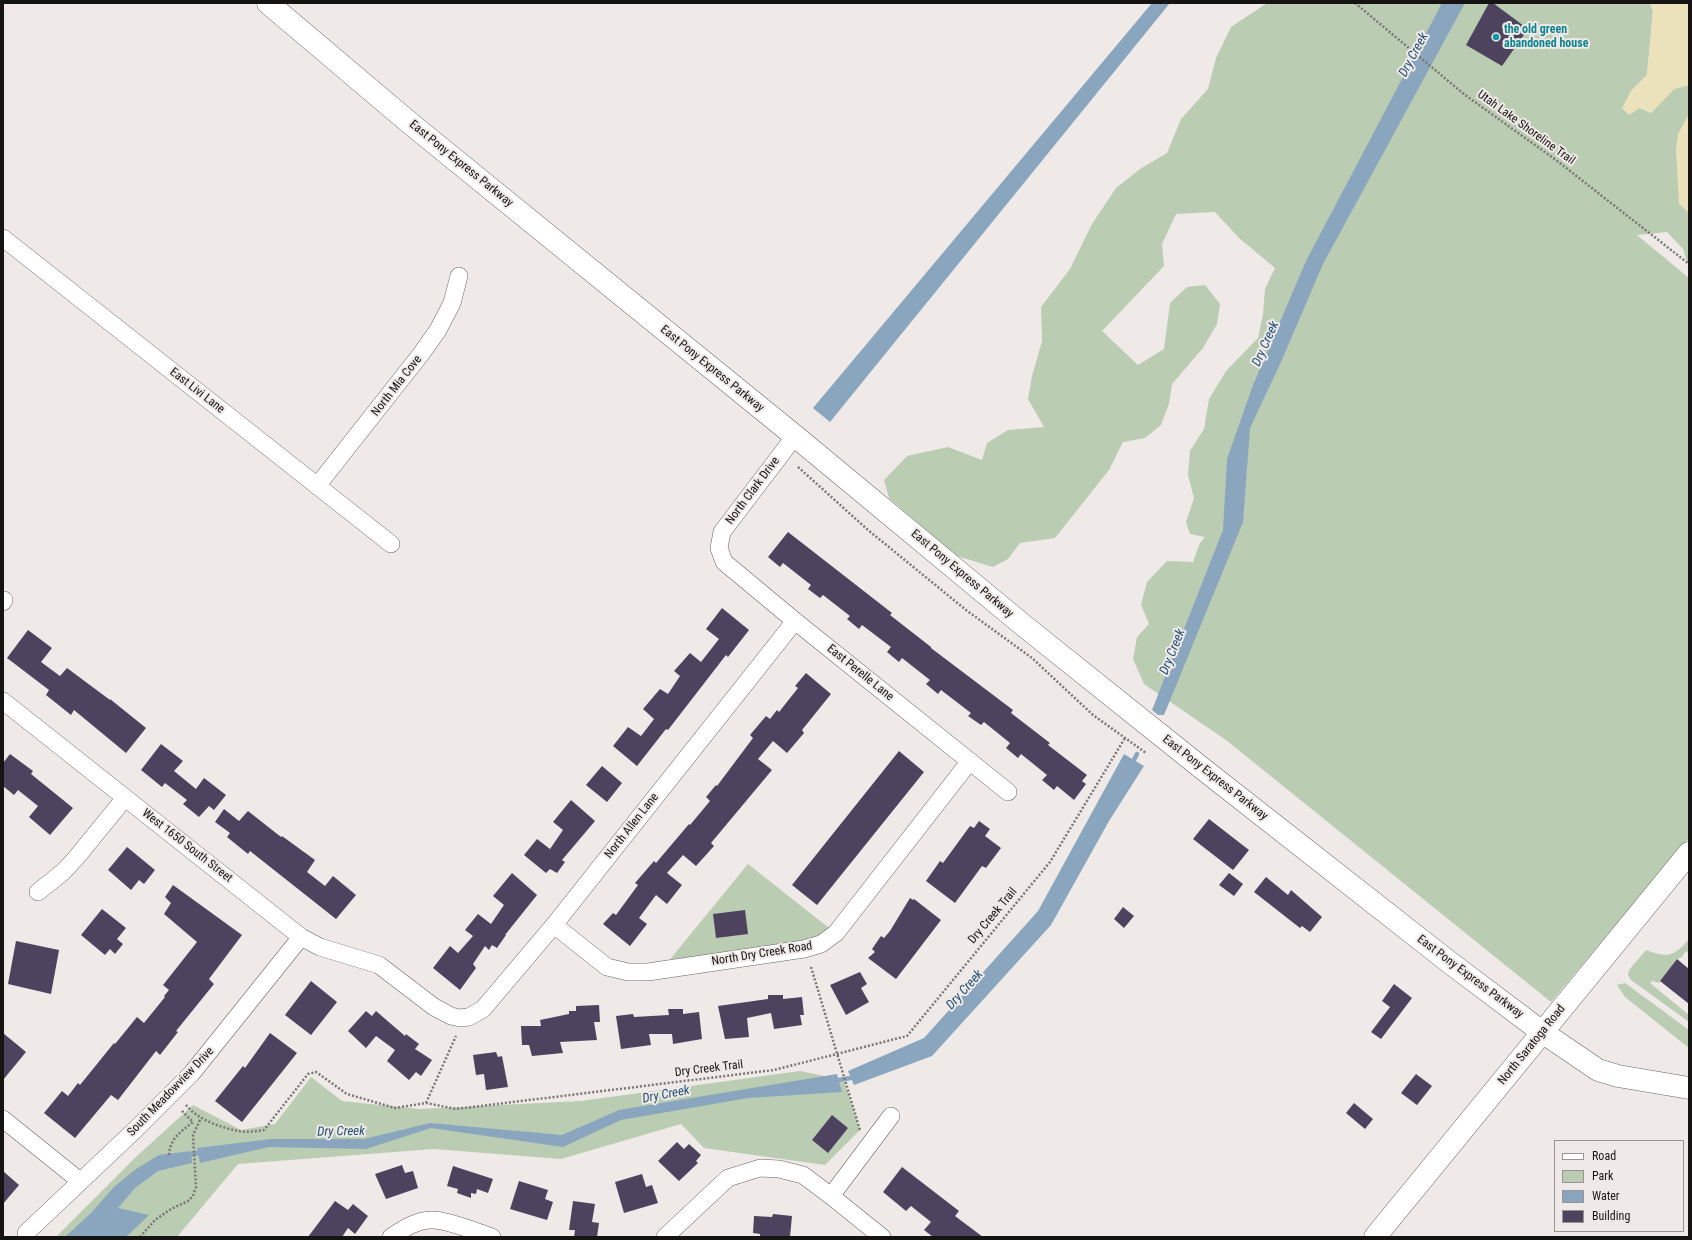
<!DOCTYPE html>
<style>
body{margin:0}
#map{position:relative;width:1692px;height:1240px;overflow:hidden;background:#efeae8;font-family:"Roboto Condensed",sans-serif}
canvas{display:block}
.frame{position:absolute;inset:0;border:4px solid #161413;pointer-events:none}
.legend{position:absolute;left:1554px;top:1140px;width:130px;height:92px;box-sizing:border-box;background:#efeae8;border:1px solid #989493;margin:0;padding:5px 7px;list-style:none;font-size:12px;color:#161413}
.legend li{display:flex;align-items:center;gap:8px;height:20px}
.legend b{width:20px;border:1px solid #989493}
</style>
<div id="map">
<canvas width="1692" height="1240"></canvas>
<div class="frame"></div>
<ul class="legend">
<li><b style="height:5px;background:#fff"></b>Road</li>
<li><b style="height:11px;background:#baccb1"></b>Park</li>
<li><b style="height:11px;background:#8aa6be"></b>Water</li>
<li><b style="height:11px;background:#4d435f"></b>Building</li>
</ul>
</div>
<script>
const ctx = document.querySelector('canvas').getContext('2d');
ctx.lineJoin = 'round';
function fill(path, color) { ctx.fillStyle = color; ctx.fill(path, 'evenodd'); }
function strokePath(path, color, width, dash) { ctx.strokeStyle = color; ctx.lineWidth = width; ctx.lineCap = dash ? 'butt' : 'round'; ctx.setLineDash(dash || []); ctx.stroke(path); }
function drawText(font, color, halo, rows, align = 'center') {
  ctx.font = font + ' "Roboto Condensed",sans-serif'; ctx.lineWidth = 4; ctx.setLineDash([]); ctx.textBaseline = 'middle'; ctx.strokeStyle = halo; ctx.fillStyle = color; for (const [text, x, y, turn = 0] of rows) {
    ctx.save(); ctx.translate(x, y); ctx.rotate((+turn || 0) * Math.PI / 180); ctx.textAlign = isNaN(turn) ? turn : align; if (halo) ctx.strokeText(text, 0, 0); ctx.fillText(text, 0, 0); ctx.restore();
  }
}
fill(new Path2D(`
 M1267 3H1650L1653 11 1647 75 1631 91 1640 108 1651 113 1674 89 1689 85V268L1683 249 1667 232 1637 235 1689 278V838L1551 1002 1226 740 1144 684 1133 659 1137 637 1149 624 1141 605 1147 582 1167 561 1193 562 1200 543 1205 537 1190 534 1186 522 1194 498 1188 475 1190 451 1204 429 1209 399 1226 371 1258 338 1263 314 1265 289 1275 268 1239 238 1215 212 1176 214 1162 244 1164 266 1102 331 1138 365 1164 349 1170 303 1187 287 1205 285 1220 304 1217 324 1203 348 1172 384 1169 404 1161 425 1145 438 1123 442 1109 470 1055 538 1020 543 1008 559 993 567 957 556 889 498 884 480 907 456 948 447 982 460 987 443 1008 430 1044 427 1028 399 1032 376 1042 341 1041 307 1070 269 1092 224 1116 188 1140 169 1167 153 1181 119 1208 89 1216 58 1231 27Z
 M748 864 829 928 811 941 672 961 671 958Z
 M1688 940 1689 954 1686 951 1682 957 1677 959 1659 983 1652 981 1650 983 1689 1015V1022L1631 980 1628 975 1629 970 1646 950C1666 958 1674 957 1688 940Z
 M1625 983 1689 1030V1048L1625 997 1617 985Z
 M800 1071 844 1080 860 1130 825 1165 704 1148 681 1124 561 1159 434 1149 238 1164 177 1237H56L137 1156 193 1105 241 1130 275 1124 311 1077 342 1101 419 1109 581 1101Z`), '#baccb1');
fill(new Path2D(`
 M1650 3H1689V85L1674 89 1651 113 1640 108 1629 115 1622 108 1631 91 1647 75 1653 11Z
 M1689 114V213L1679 204 1676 149 1678 134Z`), '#ebe2bc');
fill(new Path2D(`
 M1152 3H1170L830 422 813 408Z
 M1442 3H1465L1323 264 1281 362 1250 428 1243 522 1164 715H1158L1152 710 1223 530 1227 459 1253 385 1306 261Z
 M1124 754 1144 766 1109 821 1051 925 932 1056 854 1085 848 1071 924 1038 1038 911Z
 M837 1074 842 1092 748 1098 621 1120 563 1147 431 1128 366 1149 269 1147 200 1163 197 1148 271 1139H364L430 1123 562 1135 619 1110Z
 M191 1151 192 1163 158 1171 135 1188 118 1208 149 1215 126 1237H65L91 1213 114 1187 136 1169 159 1155Z`), '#8aa6be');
strokePath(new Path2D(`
 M1132 764 1137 754
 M832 1081 857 1077
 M187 1155 203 1152`), '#8aa6be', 4.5);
fill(new Path2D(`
 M1489 3H1493L1528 29 1502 66 1466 45Z
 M788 532 892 613 890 615 931 647V648L1013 710 1011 713 1050 743 1048 745 1087 775 1082 781 1086 784 1074 800 1057 786 1054 790 1042 780 1047 775 1021 754 1018 758 1006 748 1010 743 984 722 981 725 968 716 971 713 941 690 938 694 926 684 930 680 902 658 899 662 887 652 891 647 862 625 859 629 847 619 850 616 823 595 820 598 808 589 811 585 783 563 780 567 768 557Z
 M722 608 749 630 728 657 726 655 668 730 666 729 637 766 613 746 628 727 641 736 654 719 643 709 660 689 668 694 680 676 674 671 690 653 701 662 719 639 706 629Z
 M28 630 52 648 41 662 60 676 67 668 110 700V699L146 728 126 753 74 710 71 715 46 695 49 690 7 658Z
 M806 673 831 694 802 730 804 733 787 753 773 741 758 759 772 770 711 843 714 846 696 866 683 855 667 873 682 885 667 904 656 895 639 918 647 924 630 946 603 924 613 913 616 915 638 885 635 883 654 861 656 863 689 824 690 825 710 801 706 797 716 785 717 786 753 738 750 735 766 716 770 719 777 710 779 712 798 688 795 686Z
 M161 744 183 761 174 771 196 789 204 778 226 795 214 810 209 806 199 817 183 804 187 800 165 783 162 787 141 770Z
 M899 751 924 772 817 905 792 885Z
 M10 754 33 771 31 774 73 808 50 835 29 817 38 806 18 790 14 795 3 786V763Z
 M602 766 622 783 607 802 586 785Z
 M571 800 595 821 562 860 565 862 557 873 550 869 546 873 524 855 537 839 550 849 563 830 553 822Z
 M224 809 239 821 248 811 281 837 282 836 315 860 307 872 325 886 333 876 356 895 336 919 250 851 248 854 227 837 230 833 215 822Z
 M1209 819 1249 850 1233 870 1193 839Z
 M979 821 990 829 985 836 1001 848 986 868 982 866 955 903 926 881 940 861 943 863 970 826 974 828Z
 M127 847 155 870 144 884 139 880 131 890 108 870Z
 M512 873 537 895 505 935H506L497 948 492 945 489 950 485 946 473 964 476 968 460 990 433 968 450 946 458 953 473 936 465 930 478 914 491 924 504 905 493 896Z
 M1229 873 1243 884 1234 896 1219 885Z
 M1266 877 1288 895 1291 890 1322 917 1310 932 1302 926 1300 928 1254 892Z
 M173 885 242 935 209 979 214 984 176 1031 178 1032 160 1055 156 1051 118 1100 111 1095 75 1138 44 1113 62 1091 68 1096 78 1083 80 1085 114 1043 115 1044 137 1017 144 1023 165 997 164 996 169 990 163 985 197 942 164 914 171 903 165 897Z
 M910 898 913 900 914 899 941 920 896 979 868 958 875 952 872 949 881 936 884 938 890 931Z
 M1123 907 1134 916 1124 928 1114 919Z
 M102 909 126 928 117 939 123 944 115 954 110 949 105 955 81 935Z
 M745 910 748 934 716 938 713 914Z
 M16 941 59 950 51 994 8 984Z
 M1677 959 1689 969V1004L1660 981Z
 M860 972 867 984 861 988 869 1002 846 1015 830 985Z
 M311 981 337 1002 311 1035 285 1015Z
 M1394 984 1412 998 1381 1039 1371 1032 1390 1007 1382 1001Z
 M768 995H783V999L802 997 804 1015H800L802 1025 774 1029 771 1013 747 1018 749 1037 725 1039 718 1006 768 999Z
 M599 1005 600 1022H594L597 1040 560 1042 563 1053 532 1056 529 1045H522L521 1026H541L540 1020 569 1014V1011H576V1006Z
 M668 1009H683V1014L699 1012 702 1039 673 1044 672 1034H649L651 1045 621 1049 616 1016 633 1014 634 1017 669 1015Z
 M366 1011 372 1016 376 1011 405 1036 406 1034 419 1044 415 1049 432 1060 421 1076 416 1072 409 1080 387 1061 395 1050 376 1036 366 1048 348 1031Z
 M3 1033 26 1052 3 1080Z
 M270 1033 297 1053 242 1122 215 1101 243 1066 245 1068Z
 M496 1052 498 1057 502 1056 508 1087 486 1090 484 1074 476 1075 473 1055Z
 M1416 1074 1432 1086 1417 1105 1401 1093Z
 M1354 1103 1373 1119 1365 1129 1346 1113Z
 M832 1115 848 1128 828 1153 812 1140Z
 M677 1142 684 1149 689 1144 701 1155 696 1161 698 1163 679 1181 658 1161Z
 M402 1165 405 1173 413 1171 418 1188 386 1199 375 1174Z
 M453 1166 493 1179 488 1193 477 1189 476 1194 471 1193V1198L457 1193 458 1189 447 1186Z
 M902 1167 959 1211 955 1216 983 1237H933L924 1230 931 1222 911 1206 906 1211 883 1192Z
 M3 1171 19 1185 3 1204Z
 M642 1174 646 1187 652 1185 658 1203 624 1213 615 1182Z
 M519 1181 548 1190 545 1199 553 1202 547 1220 510 1209Z
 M335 1201 348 1210 353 1204 368 1216 355 1234 348 1228 342 1237H308Z
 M573 1201 595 1204 592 1222 599 1223 597 1237H574L575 1230H569Z
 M773 1214 792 1216 790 1237H760V1234L753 1233 754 1216 772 1217Z`), '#4d435f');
const street = new Path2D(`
 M3 238 391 544
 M795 436 722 532 719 548 724 562 795 621 1008 792
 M317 486 421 354 438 330 452 303 459 276
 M3 602 4 600
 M3 701 301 937 320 947 379 965 434 1007 451 1016 460 1018 469 1017 483 1009 554 925 795 621
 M38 892 63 872 76 858 125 798
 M554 925 607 967 628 972H648L804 949 821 944 836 933 970 761
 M3 1119 80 1181
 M831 1196 891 1116
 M26 1233 136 1129 192 1073 301 937
 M391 1237C403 1229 418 1219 433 1220 448 1220 477 1232 492 1237
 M665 1237 728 1178 760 1168 779 1169 803 1175 831 1196 882 1237`);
const secondary = new Path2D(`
 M268 3 411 124 795 436 1023 625 1203 769 1449 962 1542 1032 1598 1070 1618 1076 1689 1088
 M1375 1237 1689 853`);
strokePath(street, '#696462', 18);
strokePath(secondary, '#696462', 23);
strokePath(new Path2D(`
 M1355 3 1465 95 1556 160 1689 264
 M798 467 868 530 966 610 1032 658 1093 715 1146 753
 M811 967 860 1130
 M426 1103 456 1036
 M186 1105C197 1119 221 1128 239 1131 247 1133 256 1131 264 1130L308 1074 316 1072 347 1094 395 1108 426 1103 456 1109 774 1070 907 1036 1050 862 1125 738
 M169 1155C170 1138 181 1132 193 1122L181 1110
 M140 1237 155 1220 171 1209 188 1201 193 1196 196 1187 193 1135 201 1118`), '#797675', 2.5, [2, 2]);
strokePath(street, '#fff', 17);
strokePath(secondary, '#fff', 22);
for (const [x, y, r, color] of [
 [1496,37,4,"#0f9aa8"]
]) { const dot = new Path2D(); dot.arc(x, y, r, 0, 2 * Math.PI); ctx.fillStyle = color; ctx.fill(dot); strokePath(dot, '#efeae8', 1.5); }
drawText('bold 12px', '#0d838f', '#efeae8', [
 ["the old green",1504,30],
 ["abandoned house",1504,44]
], 'left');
drawText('12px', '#161413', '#efeae8', [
 ["Utah Lake Shoreline Trail",1526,128,36],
 ["East Pony Express Parkway",461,164,39],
 ["East Pony Express Parkway",712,369,39],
 ["North Mia Cove",397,386,-52],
 ["East Livi Lane",197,391,38],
 ["North Clark Drive",753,491,-53],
 ["East Pony Express Parkway",962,574,40],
 ["East Perelle Lane",860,673,39],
 ["East Pony Express Parkway",1215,778,38],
 ["North Allen Lane",632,826,-52],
 ["West 1650 South Street",187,846,38],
 ["Dry Creek Trail",993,916,-50],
 ["North Dry Creek Road",762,954,-9],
 ["East Pony Express Parkway",1470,977,37],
 ["North Saratoga Road",1532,1045,-51],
 ["Dry Creek Trail",709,1069,-7],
 ["South Meadowview Drive",171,1092,-46]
]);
drawText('italic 13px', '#204f72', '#efeae8', [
 ["Dry Creek",1414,55,-62],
 ["Dry Creek",1266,344,-66],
 ["Dry Creek",1173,652,-68],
 ["Dry Creek",965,990,-48],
 ["Dry Creek",666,1095,-11],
 ["Dry Creek",341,1132,-1]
]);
</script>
